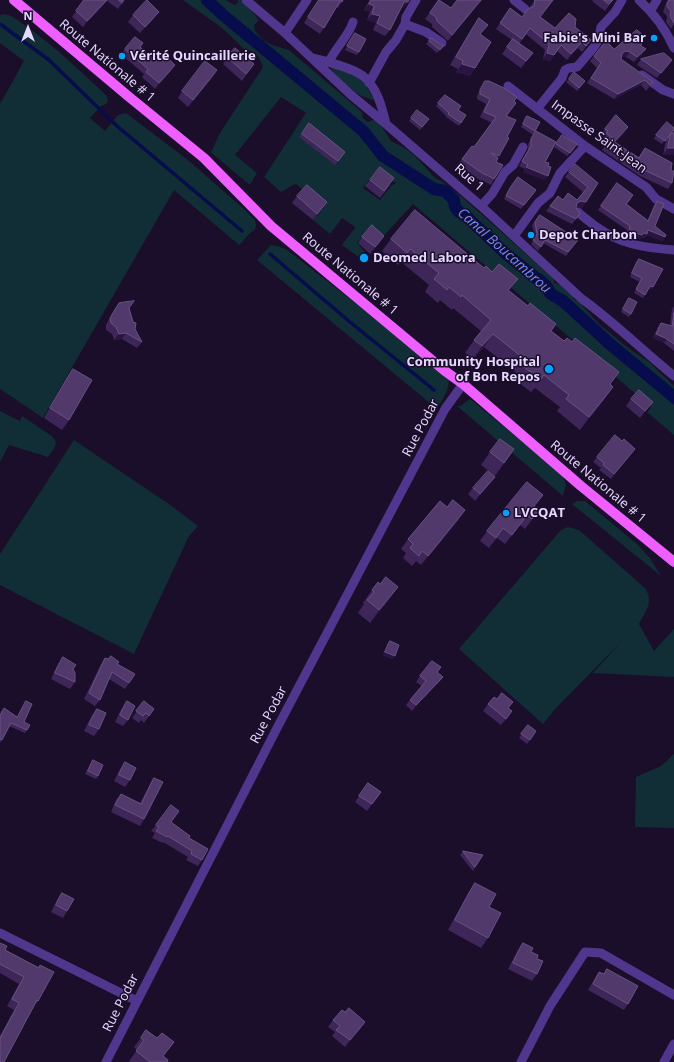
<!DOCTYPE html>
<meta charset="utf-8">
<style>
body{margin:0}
#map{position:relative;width:674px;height:1062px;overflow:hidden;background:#1b0e2b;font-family:"Open Sans",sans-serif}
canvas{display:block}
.north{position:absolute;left:8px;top:8px;width:40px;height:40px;-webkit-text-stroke:3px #1b0e2b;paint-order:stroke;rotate:0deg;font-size:11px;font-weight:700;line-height:16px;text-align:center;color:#e7d8ff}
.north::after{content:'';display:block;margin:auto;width:14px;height:18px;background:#e7d8ff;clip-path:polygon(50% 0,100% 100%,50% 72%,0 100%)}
</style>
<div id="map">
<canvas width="674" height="1062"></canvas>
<div class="north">N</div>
</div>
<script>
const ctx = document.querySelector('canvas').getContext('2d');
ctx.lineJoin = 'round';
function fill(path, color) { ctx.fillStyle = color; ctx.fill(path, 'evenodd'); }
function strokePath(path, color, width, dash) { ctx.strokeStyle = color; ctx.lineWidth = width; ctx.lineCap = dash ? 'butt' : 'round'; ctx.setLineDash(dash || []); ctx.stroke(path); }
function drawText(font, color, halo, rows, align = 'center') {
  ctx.font = font + ' "Open Sans",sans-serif'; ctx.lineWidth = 3; ctx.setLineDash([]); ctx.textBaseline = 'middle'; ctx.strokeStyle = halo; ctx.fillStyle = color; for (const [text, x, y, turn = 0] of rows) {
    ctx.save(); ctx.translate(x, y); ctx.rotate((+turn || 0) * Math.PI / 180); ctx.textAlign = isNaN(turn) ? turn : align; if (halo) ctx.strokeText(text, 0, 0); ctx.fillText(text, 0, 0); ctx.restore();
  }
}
fill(new Path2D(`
 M183 0H203L362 132 383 158 437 193C450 197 453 209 463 219 469 225 477 230 484 236 496 246 506 258 518 268 529 276 540 284 545 297L565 306 674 405V435L647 412 651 407 413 204 379 241 367 230 357 243 365 252 360 258 342 245 355 228 354 226 342 218 330 234 313 220 324 208 296 184C290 185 287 190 281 192L264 177 306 113 281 97 235 155 257 173 250 185 214 155 211 152 220 133 263 67 259 57 251 51 244 49 222 28ZM375 172 396 183 391 186 380 200 363 188Z
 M210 0H226L234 5 238 3V0H240L249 8 259 20 254 25 255 31 263 40 272 45 289 50 362 112 363 118 368 122 373 120 378 121 391 141 405 148 415 156 435 178 443 182 462 197 554 279V283L559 284 573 296 574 299 580 303 599 324 627 347 649 362 674 386V394L642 365 629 358 568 303 559 296 552 292 542 278 529 270 494 239 484 226 458 206 456 200 450 192 442 188 435 187 385 155 365 130Z
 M5 14C14 16 20 22 27 27 56 47 81 72 107 96L108 102 104 105 101 106 90 118 105 131 118 115 126 113 188 160 245 210 255 220 256 225 255 230C248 233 245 240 239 245L174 190 43 418 0 389V104L24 61 0 43V15Z
 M331 67H333L362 79 374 99 373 100C354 95 343 84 331 69Z
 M271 245 277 246 286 249 368 313 449 378C449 391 443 398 437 409L257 260Z
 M470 399 561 473C568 488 566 482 563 496L457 406H460Z
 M0 411 20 421 22 416 53 437 56 442 55 447 48 457 9 445 0 462Z
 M74 440 173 507 198 526 189 536 134 654 0 585V554Z
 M577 501H585L637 544 650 558 661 576 572 504Z
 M568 527 579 530 646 589C653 604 646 610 639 624L654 651 674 629V677L593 673 622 641 556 708 543 724 459 649 561 530Z
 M674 754V828L635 827 636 777 661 766Z`), '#112d35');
strokePath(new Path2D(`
 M0 24 49 60 117 126 242 231
 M270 254 350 322 434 390`), '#060c4c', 3.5);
strokePath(new Path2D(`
 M207 0 223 15 363 131 383 156 434 189 445 191 454 200 455 207 458 211 468 218 505 253 536 278 541 281 547 287 551 294 563 301 611 345 674 397`), '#060c4c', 12);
strokePath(new Path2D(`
 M246 0 285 33 351 95 386 124 481 206 582 299C614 322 643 351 674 376
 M514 0 525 9
 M639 0C655 14 666 30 674 48
 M651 10 657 0
 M405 24 426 32 442 43
 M285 33 307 0
 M312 58C326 61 352 68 363 76 377 87 382 107 386 124
 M329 62C335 48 349 36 353 22
 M642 75 663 90 674 94
 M369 83 386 52 396 40 405 24 406 17 416 0
 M508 86 585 146 646 187 656 199 674 209
 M537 109 562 78 565 70 569 68 577 67 595 46 598 41 601 27 615 12 622 0
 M481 206 492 194 505 172 513 165 523 147
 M578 212C583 217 589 221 595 226 620 244 644 248 674 250
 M514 236 538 203 550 193 560 173 585 146
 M0 933 137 1001
 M106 1062 276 730 445 409 463 384
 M521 1062 550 1006 585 952 601 953 674 995
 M664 1062 674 1044`), '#51368d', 9);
strokePath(new Path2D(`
 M14 0 128 96 204 158 271 226 445 371 463 384 581 486 674 562`), '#ef5fff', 10);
fill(new Path2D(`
 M84 0H124L118 9 107 1 83 27 72 17Z
 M318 0H343L338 8 336 7 320 34 304 23Z
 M370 0H409L403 8H401L390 30 385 36 373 30 376 23 367 20 370 12 364 10Z
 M439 0 451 8H475L448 41 432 27V24L425 19Z
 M535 0 541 17 555 28 575 27 591 40 582 52 578 48 567 60 557 51 550 61 543 59 545 50 526 34 519 44 528 59 521 68 502 54 512 40 496 29 510 8 522 17 530 8V7Z
 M593 0H613L605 11 592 1Z
 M668 0H674V24L671 29 666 22 667 16 663 12 666 3Z
 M133 15 154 18 140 33 128 22Z
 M479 18 481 35 475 68 470 76 456 72 458 69 450 65 473 26Z
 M355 33 359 52 357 55 345 50Z
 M431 38 443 46 437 53 426 44Z
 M143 43 140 47 156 61 171 71 155 89 142 77 144 74 121 54 125 49Z
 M641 46 642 55 634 62 626 57 621 56V59L653 82 646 91 641 85 614 99 587 83 597 68 590 61 594 56Z
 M227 57 254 64 242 81 223 64Z
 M641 59 668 65 657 78 637 65Z
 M213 77 188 107 178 98 182 91Z
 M569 79 585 81 577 91 566 82Z
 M485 81 516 103 507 116V137L496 162 494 179 491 185 482 180 481 181 458 164 462 159 474 147 492 123 480 117 486 104 477 99V96L482 86Z
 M438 103 458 110 466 115 459 126 446 117V116L436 106Z
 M527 116 535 131 533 135 521 127Z
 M411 118 429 119 420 130 409 121Z
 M309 123 345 152 335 165 299 137Z
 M605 129 625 132 615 143 638 158 645 148 671 171 672 183 668 189 640 176 602 150 608 143 602 138 604 136 601 133Z
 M536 131 545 162 548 166 545 180 523 172 525 169 519 166 528 150V144Z
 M672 133 674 155H663L666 139 662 144 654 139 656 135Z
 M562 135 575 148 567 156 554 147Z
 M569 172 598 183 582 208 576 206V219L572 224 546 211 550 206 563 200H577L583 192 565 177Z
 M518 177 536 190 521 209 504 199 508 191Z
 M370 180 390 185 380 198 365 186Z
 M617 183 631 199 627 204 648 220 654 205 657 201 655 226 665 237 662 241 647 235 644 238 641 237 640 239 632 237 626 233 627 230 598 210Z
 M297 196 327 202 323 209 313 220 292 203Z
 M540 215 578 240 566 256 543 243 538 251 531 244 535 238 532 225Z
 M362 237 380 242 370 254 358 243Z
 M391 239 509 291 528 306 556 324 551 331 564 341 572 342 619 372 610 384 604 400 580 430 557 411 560 407 535 388 531 392 514 379 518 374 484 347 473 359 465 353 474 340 481 331 453 308 452 310 440 300 438 303 425 292 429 285 401 262 398 265 382 251Z
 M639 259 651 290 648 289 643 298 634 293 640 282 630 277 636 262Z
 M629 298 631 314 629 317 621 312Z
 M119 303 129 308 135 329 142 342 137 348 122 339 114 340 112 334 106 330V325L114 310Z
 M674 306V351L664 343 653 338 658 327 661 323 670 326 672 309Z
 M73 369 69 420 62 430 44 418 66 379Z
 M631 399 648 408 640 418 626 406Z
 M514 449 495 476 481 465 490 452Z
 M632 453 611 479 599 470 601 468 593 462 597 457Z
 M490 483 475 501 468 494 473 488Z
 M535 507 539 510 532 520 525 529 520 525 505 544 497 538 489 548 480 541 487 531Z
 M459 520 421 565 416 561 412 566 403 558 406 553 401 549 408 539Z
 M372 590 389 600 370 623 358 613 364 604 363 603Z
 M390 641 395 656 392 659 383 655 387 645Z
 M63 657 75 682 70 689 51 679 58 664Z
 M105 658 117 664 129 683 125 689 109 679 100 700 95 706 84 699 101 664Z
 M441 667 437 673 443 677 439 682 412 711 406 705 410 700 422 686 416 682 420 676Z
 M127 701 128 720 123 726 115 722 122 708Z
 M144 701 154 709 144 723 141 720 139 723 132 718Z
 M488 704 509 708 507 718 501 725 483 711Z
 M97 709 99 729 94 736 84 731 92 715Z
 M0 714 24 722 27 730 25 733 9 726 2 740 0 743Z
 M528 725 536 731 527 744 519 738Z
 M93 760 98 776 96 779 85 774Z
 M125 762 130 780 125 787 114 781 120 769Z
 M154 778 144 819 140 826 111 812 116 800 121 794 140 803 150 784Z
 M368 783 381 792 367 811 355 802Z
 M171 823 189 838 202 860 198 866 186 860 188 857 163 842V843L152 838 155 833 151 831 156 825Z
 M463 851 483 855 473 871 460 855Z
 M475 883 489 907 488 938 481 948 448 930 468 893Z
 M62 893 67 911 63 918 51 912 57 900Z
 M0 943 5 950 38 967 40 965 38 1001 33 1007 0 1062V1036L14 1010 7 1006 19 984 0 973Z
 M523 943 537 959V974L532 981 508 969 518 950Z
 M607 969 628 1004 624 1010 588 990 595 978 599 972 603 974Z
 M345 1012 365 1022 360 1029 345 1047 332 1036 335 1032 328 1027 333 1020Z
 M141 1038 163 1056 167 1062H130L129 1061 137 1050 134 1047Z`), '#3f2659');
fill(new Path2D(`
 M107 0H108L83 27 87 21Z
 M481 0H483L475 8 448 41 452 35Z
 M404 2H408L403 8H399Z
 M369 4 374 6 370 12 364 10Z
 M372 14 380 16 376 23 367 20Z
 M582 42 578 48 567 60 571 54Z
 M646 49 642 55 634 62 637 57Z
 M557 51 550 61 543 59 547 53Z
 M625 51 630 52 626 57 621 56 622 54Z
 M462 64 475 68 470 76 456 72Z
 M175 65 171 71 155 89 159 83Z
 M217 70 213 77 188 107 193 100Z
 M645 80 641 85 614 99 618 94Z
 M628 127 625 132 612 146 615 141Z
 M668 148H674V155H663Z
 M491 153 499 156 496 161Z
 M526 167 548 176 545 180 523 172Z
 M581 201 586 202 582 208 577 206V203Z
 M327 202 323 209 313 220 317 214Z
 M648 230 665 237 662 241 647 235 644 238 641 237 640 239 632 237 635 233H643Z
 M384 236 380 242 370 254 375 247Z
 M410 249 401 262 398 265Z
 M518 279 509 292 508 290Z
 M650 286 653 287 651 290 648 289Z
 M126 333 122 339 114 340 119 334Z
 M493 334 484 347 473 359 482 346Z
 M656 334 667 339 664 343 653 338Z
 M613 387 604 400 580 430 589 417Z
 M635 449 632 453 611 479 614 474Z
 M495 477 475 501 480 494Z
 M465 510 459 520 421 565 428 556Z
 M539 510 532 520 525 529 532 519Z
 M503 528 497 538 489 548Z
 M398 587 389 600 370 623 379 610Z
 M385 652 395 656 392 659 383 655Z
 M443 677 439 682 412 711 416 705Z
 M365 1022 360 1029 345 1047 350 1040Z`), '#29153f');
const building = new Path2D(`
 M84 0H107L87 21 76 11Z
 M119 0H124L122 3Z
 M147 0 159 12 145 27 133 15Z
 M319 0H343L342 2 340 1 324 28 308 17Z
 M371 0H409L408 2H404L390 30 377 23 380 16 372 14 374 6 369 4Z
 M439 0 451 8 457 0H481L452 35 437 21 436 17 430 13Z
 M535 0H553L540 17 555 28 569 13 576 19 575 27 591 40 586 46 582 42 571 54 561 45 554 55 547 53 549 44 530 28 522 39 500 23 510 8 522 17 528 9 534 6Z
 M604 0H613L609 4Z
 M669 0H674V23L670 16 671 11 667 6Z
 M479 18 488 25 480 34 491 42 475 68 462 64 463 61 456 57Z
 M637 30 643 35 641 46 646 49 637 57 630 52 625 51 622 54 621 59 653 82 650 85 645 80 618 94 591 78 601 63 594 56 606 41 614 49Z
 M355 33 366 39 359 52 347 46Z
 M135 37 143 43 140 47 156 61 163 54 175 65 159 83 146 72 148 69 125 49Z
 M431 38 443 46 440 50 429 41Z
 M513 39 533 53 526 61 507 47Z
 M235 48 254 64 246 74 227 57Z
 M664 53 672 60 661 73 641 59Z
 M205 61 217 70 193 100 182 91Z
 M574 72 585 81 579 88 569 79Z
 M485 81H489L504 88 517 97 514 101 516 103 506 116 516 120 507 137 509 138 499 156 491 153 498 158 496 162 503 165 494 179 485 174V175L462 159 472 146 474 147 496 117 484 112 490 99 480 94V90Z
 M445 95 461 106 458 110 466 115 461 123 448 114 449 113 438 103Z
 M417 110 429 119 422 127 411 118Z
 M616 115 628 127 615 141 606 133 608 131 605 129Z
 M527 116 540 122 535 131 523 124Z
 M667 122 674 128V130L665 141 656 135Z
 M309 123 345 152 338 161 302 134Z
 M536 131 556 142 545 162 549 163 548 166 551 167 548 176 526 167 528 165 522 161 531 146V139Z
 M671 133H674V148H668Z
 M562 135 577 144 570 153 556 144Z
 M610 139 639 158 645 148 672 163 671 171H674L672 183 644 170 607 145Z
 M575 164 598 183 586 202 581 201 577 203 576 208 580 213 576 219 550 206 558 196 563 200 568 193 577 200 588 187 569 172Z
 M380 167 394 178 384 191 370 180Z
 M518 177 536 190 524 205 506 196 510 188Z
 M617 183 633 195 626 204 648 221 657 201 664 204 655 226 666 235 665 237 648 230 647 234 643 233 642 235 635 233 629 229 630 226 601 206Z
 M307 185 327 202 317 214 297 196Z
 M415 210 484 268 486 266 492 272 499 264 518 279 508 290 528 306 530 303 556 324 551 331 564 341 567 338 572 342 575 338 619 372 610 384 613 387 589 417 566 399 569 395 544 375 540 380 523 366 527 361 493 334 482 346 474 340 491 320 462 295 461 297 449 287 447 290 434 279 439 273 410 249 407 253 391 239Z
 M540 215 578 240 568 252 545 240 541 247 533 240 537 234 535 222Z
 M372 225 384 236 375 247 362 237Z
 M639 259 663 269 653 287 650 286 645 295 636 289 642 278 632 273Z
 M629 298 637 302 631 314 623 309Z
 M134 301 129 308 133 322 136 323 135 329 142 342 126 333 119 334 116 327 111 323 110 318 119 303Z
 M674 313V344L667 339 656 334 661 323 672 326Z
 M73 369 92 380 69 420 50 408Z
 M639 390 653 402 645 411 631 399Z
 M615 435 622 441 624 439 635 449 614 474 603 465 604 463 597 457Z
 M500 439 514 449 504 463 490 452Z
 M488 471 495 477 480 494 473 488Z
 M527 482 543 495 534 506 539 510 532 519 527 515 512 535 503 528 496 538 487 531Z
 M453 500 465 510 428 556 422 551 419 556 410 548 413 544 408 539 440 501 447 507Z
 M386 577 398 587 379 610 367 600 374 592 372 590 378 582 380 584Z
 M390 641 399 645 395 656 385 652Z
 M111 656 119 662 117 664 135 674 129 683 112 672 100 700 89 693 105 658 108 659Z
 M63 657 76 665 73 669 75 673V682L55 673Z
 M432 661 441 667 437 672 443 677 416 705 410 700 426 681 420 676Z
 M502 693 513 702 508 708 512 711 506 719 488 704 494 697 497 699Z
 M26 701 32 704 24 722 30 725 27 730 11 723 2 740 0 739V715L4 708 17 717Z
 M127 701 135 706 128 720 120 715Z
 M144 701 154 709 149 716 146 713 143 716 136 711Z
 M97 709 106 713 99 729 89 725Z
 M528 725 536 731 530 740 521 734Z
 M93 760 103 765 98 776 88 771Z
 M125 762 136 768 130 780 119 775Z
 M154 778 163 782 144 819 115 805 121 794 141 804Z
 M368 783 381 792 372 804 359 796Z
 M171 805 179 811 171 822 190 836 189 838 208 849 202 860 191 854 192 851 168 836 167 837 156 831 159 827 156 825Z
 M463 851 483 855 475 867Z
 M475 883 496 894 489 907 501 913 488 938 455 920Z
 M62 893 74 899 67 911 56 905Z
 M0 943 7 946 5 950 39 968 40 965 54 972 38 1001 37 1000 4 1062H0V1038L19 1003 12 999 24 977 0 964Z
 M523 943 533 948 531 952 538 955 537 959 543 961 537 974 513 963Z
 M607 969 638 986 628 1004 593 984 599 972 604 974Z
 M349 1008 365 1022 350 1040 336 1030 340 1026 333 1020 342 1010 345 1012Z
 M146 1030 157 1038 162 1033 174 1042 163 1056 168 1060 167 1062H150L136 1051 144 1040 141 1038Z`);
fill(building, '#51396b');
strokePath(building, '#685282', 1);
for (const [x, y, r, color] of [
 [654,38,4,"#04a1ff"],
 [122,56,4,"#04a1ff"],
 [531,235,4,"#04a1ff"],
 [364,258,5,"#04a1ff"],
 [549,369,5,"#04a1ff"],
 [506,513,4,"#04a1ff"]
]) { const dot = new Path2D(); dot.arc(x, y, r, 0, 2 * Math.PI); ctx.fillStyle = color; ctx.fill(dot); strokePath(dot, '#1b0e2b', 1.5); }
drawText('bold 13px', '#e7d8ff', '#1b0e2b', [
 ["Fabie's Mini Bar",646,38,"right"],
 ["Vérité Quincaillerie",130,56],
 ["Depot Charbon",539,235],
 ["Deomed Labora",373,258],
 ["Community Hospital",540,362,"right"],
 ["of Bon Repos",540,377,"right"],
 ["LVCQAT",514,513]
], 'left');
drawText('13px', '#e7d8ff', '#1b0e2b', [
 ["Route Nationale # 1",107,61,40],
 ["Impasse Saint-Jean",599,137,36],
 ["Rue 1",469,178,41],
 ["Route Nationale # 1",350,274,40],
 ["Rue Podar",421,428,-62],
 ["Route Nationale # 1",598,482,40],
 ["Rue Podar",269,715,-62],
 ["Rue Podar",121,1003,-63]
]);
drawText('italic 14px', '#668eff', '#1b0e2b', [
 ["Canal Boucambrou",504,251,42]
]);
</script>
